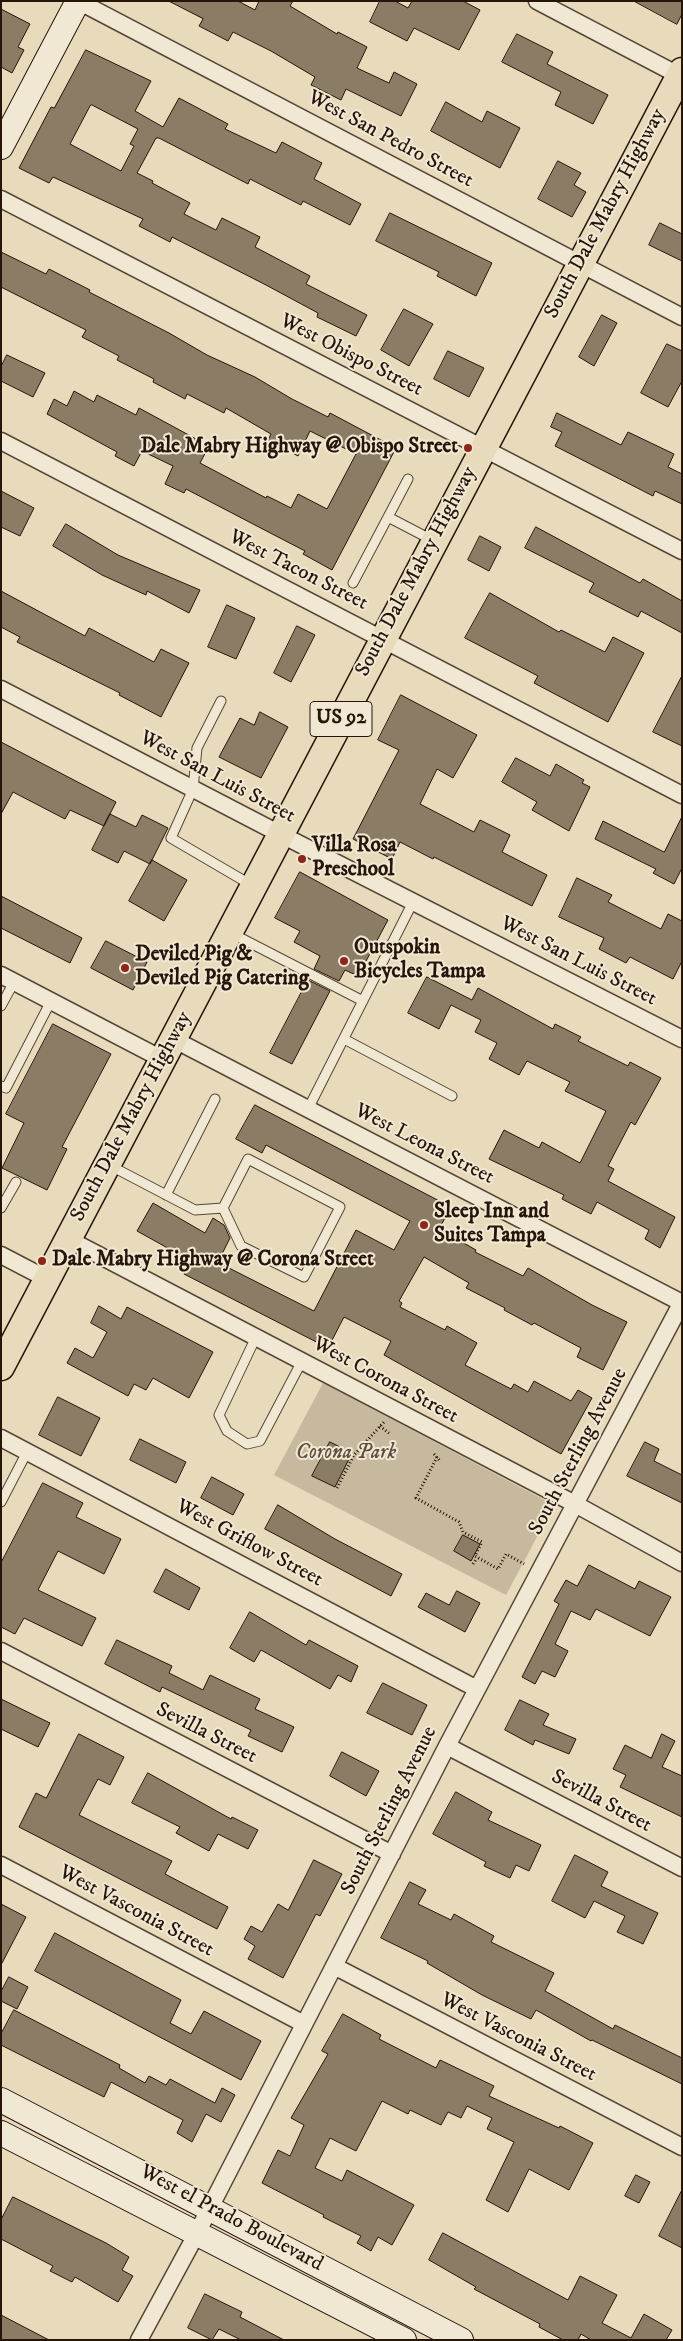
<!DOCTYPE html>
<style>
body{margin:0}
#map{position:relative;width:683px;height:2341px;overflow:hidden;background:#e8dbbb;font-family:"IM FELL DW Pica",serif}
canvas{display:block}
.frame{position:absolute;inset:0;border:2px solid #27150a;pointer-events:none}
</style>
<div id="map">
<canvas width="683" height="2341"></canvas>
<div class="frame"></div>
</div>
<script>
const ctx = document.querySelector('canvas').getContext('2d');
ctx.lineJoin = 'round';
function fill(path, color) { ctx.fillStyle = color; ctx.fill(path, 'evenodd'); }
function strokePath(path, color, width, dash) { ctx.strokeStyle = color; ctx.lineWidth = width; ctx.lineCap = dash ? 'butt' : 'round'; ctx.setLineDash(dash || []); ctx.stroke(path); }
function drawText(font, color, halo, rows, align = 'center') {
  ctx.font = font + ' "IM FELL DW Pica",serif'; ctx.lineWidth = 4; ctx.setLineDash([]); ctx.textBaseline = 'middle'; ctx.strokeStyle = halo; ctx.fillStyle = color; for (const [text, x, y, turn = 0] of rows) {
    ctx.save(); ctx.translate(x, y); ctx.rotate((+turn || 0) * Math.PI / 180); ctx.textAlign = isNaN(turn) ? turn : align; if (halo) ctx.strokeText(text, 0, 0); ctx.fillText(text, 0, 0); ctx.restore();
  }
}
fill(new Path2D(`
 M323 1383 554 1505 506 1595 274 1475Z`), '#c7b99d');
const building = new Path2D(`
 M169 1H238L255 10 259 1H293L290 6 337 34 338 32 367 47 357 68 389 83 394 72 417 84 401 116 346 89 341 100 311 85 315 77 271 51 233 32 228 41 199 26 203 19Z
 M380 1H395L408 8 412 1H463L480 10 459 50 414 28 407 41 370 22Z
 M634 1H682V14L677 24Z
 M1 9 30 24 18 47 24 50 12 73 1 67Z
 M517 34 553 52 547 64 608 95 593 124 555 105 561 92 502 62Z
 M86 50 151 81 135 111 163 127 179 98 228 124 225 129 276 153 282 142 322 163 314 179 361 204 350 225 303 201 301 205 250 179 248 184 159 138H156L137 173 153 181 152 183 190 203 184 214 216 230 222 218 260 237 255 247 310 276 306 284 367 315 356 336 317 317 318 313 266 285 172 237 170 242 139 226 143 219 53 177 49 183 19 168 51 107 54 108ZM92 105 138 129 130 144 134 146 121 171 70 144 90 106Z
 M446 102 482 122 487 111 520 128 500 168 431 131Z
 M558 161 581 173 574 185 586 192 572 217 538 199Z
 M390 213 492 263 476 296 437 276 439 272 376 241Z
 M660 223 682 234V261L649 245Z
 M1 252 46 274 49 269 90 290 89 292 169 333 207 355 255 377 292 399 328 417 330 413 396 448 332 570 303 554 305 551 253 524 186 489 184 493 165 484 173 466 142 451 134 466 115 456 117 452 47 414 54 399 67 406 74 391 94 402 97 395 136 415 139 408 209 446 200 463 266 498 267 496 291 508 298 494 327 509 356 454 310 431 298 456 268 440 271 434 226 408 224 413 187 394 185 399 153 382 154 379 117 360 119 356 82 337 86 330 1 287Z
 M404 309 433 324 409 366 381 350Z
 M602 315 617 323 594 366 579 357Z
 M667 344 682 351V381L668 407 641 393Z
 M448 351 484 368 469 397 434 379Z
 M7 355 45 373 33 397 1 381V367Z
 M557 413 621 445 628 432 674 454 668 467 682 474V504L655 491 653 496 555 446 562 432 551 427Z
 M1 491 34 508 20 536 1 527Z
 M66 524 118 555 200 590 189 613 147 591 146 595 102 575 53 546Z
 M536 527 640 583 643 579 682 601V633L641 611 638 617 589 592 594 583 525 548Z
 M480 536 501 547 489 571 468 560Z
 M1 591 85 636 89 628 154 662 161 649 189 663 161 717 119 695 120 693 17 642 20 637 1 627Z
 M490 593 559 632 561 630 605 652 613 637 644 653 608 722 534 683 538 676 465 638Z
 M227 605 255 618 236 659 208 647Z
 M297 626 315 635 291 682 274 673Z
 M682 676V746L653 732Z
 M401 695 477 735 453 778 437 769 420 804 474 832 480 820 510 835 502 852 547 875 532 906 434 857 433 859 400 842 392 859 353 839 399 750 378 740Z
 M260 712 288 727 261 778 219 757 240 718 254 725Z
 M1 742 116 802 104 826 70 810 65 819 13 792 1 814Z
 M516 758 550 776 556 764 584 780 582 783 590 787 569 831 532 810 537 802 502 782Z
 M110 814 136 827 142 815 168 828 150 864 124 851 118 863 92 850Z
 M682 817V868L674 884 653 873 656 869 595 839 603 821 664 852Z
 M152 860 187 880 164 921 129 901Z
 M300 872 388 920 358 976 345 970 339 981 314 969 320 956 294 942 300 931 275 918Z
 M577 878 612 895 608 902 661 929 668 914 682 921V961L673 979 630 957 626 963 599 949 604 938 559 917Z
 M1 896 82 938 70 963 1 928Z
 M106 941 147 962 133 990 91 968Z
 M427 977 472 1000 478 988 553 1029 555 1024 581 1037 578 1041 628 1066 630 1062 661 1078 635 1125 631 1122 608 1166 614 1169 608 1181 675 1217 660 1248 645 1239 649 1230 597 1202 591 1214 562 1199 564 1195 489 1159 504 1130 539 1148 542 1142 580 1163 606 1111 565 1091 570 1082 527 1061 519 1075 489 1059 497 1043 475 1032 481 1020 451 1005 439 1029 408 1013Z
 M308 980 330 991 292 1064 270 1053Z
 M53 1024 111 1054 62 1147 67 1149 47 1190 2 1168 24 1123 6 1114Z
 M255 1105 451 1207 439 1229 476 1250 475 1252 523 1276 528 1268 592 1305 627 1322 603 1370 577 1357 581 1348 534 1323 532 1325 504 1310 505 1308 466 1288 469 1283 424 1257 399 1301 402 1303 400 1307 445 1330 447 1326 477 1343 465 1365 511 1389 514 1384 528 1392 534 1381 571 1401 578 1390 592 1398 561 1454 384 1355 391 1341 344 1317 328 1348 184 1274 191 1261 137 1231 153 1203 205 1233 213 1218 224 1225 230 1238 222 1254 228 1258 225 1266 314 1311 356 1230 394 1250 410 1221 266 1145 262 1153 236 1139Z
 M99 1306 121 1319 127 1307 213 1352 189 1398 153 1378 146 1390 134 1384 128 1396 67 1363 75 1348 93 1358 107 1332 91 1323Z
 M58 1397 100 1418 81 1456 39 1435Z
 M140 1439 186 1462 176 1483 130 1460Z
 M330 1442 352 1453 335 1487 312 1476Z
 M645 1442 659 1449 654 1461 682 1475V1503L627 1476Z
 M212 1477 244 1494 233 1515 201 1498Z
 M43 1483 83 1503 76 1517 121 1539 104 1574 58 1551 38 1590 96 1618 82 1646 24 1618 15 1634 1 1627V1563Z
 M278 1505 335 1539 402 1574 391 1596 265 1529Z
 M463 1535 480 1544 471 1561 454 1551Z
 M589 1565 635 1589 639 1581 671 1597 650 1636 596 1609 590 1620 571 1611 555 1644 568 1651 555 1677 542 1671 535 1684 522 1677 559 1604 554 1601 566 1580 577 1586Z
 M166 1569 200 1588 189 1610 154 1592Z
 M457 1591 480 1603 465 1632 418 1607 426 1593 449 1605Z
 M250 1612 306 1645 309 1640 358 1666 351 1682 338 1675 330 1689 261 1650 254 1662 230 1648Z
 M117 1640 172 1666 169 1673 203 1690 210 1675 260 1699 255 1709 294 1727 282 1752 248 1736 251 1730 162 1687 160 1692 105 1664Z
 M383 1683 427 1705 412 1735 367 1713Z
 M1 1699 50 1723 38 1747 1 1729Z
 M520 1700 549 1714 543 1725 576 1739 569 1754 535 1740 533 1745 505 1730Z
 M79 1734 124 1757 110 1785 98 1779 79 1815 172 1861 165 1874 228 1907 217 1929 19 1827 36 1793 46 1798Z
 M662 1734 675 1741 662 1767 682 1776V1817L620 1787 626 1775 613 1769 625 1745 651 1758Z
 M342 1752 379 1771 366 1796 330 1776Z
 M148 1773 231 1819 232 1817 258 1830 248 1849 218 1834 209 1851 176 1833 180 1827 132 1803Z
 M456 1792 492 1812 488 1820 541 1845 529 1871 516 1865 510 1878 484 1866 486 1862 433 1834Z
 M575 1855 608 1872 601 1886 658 1913 643 1944 617 1932 625 1916 594 1901 585 1918 552 1901Z
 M314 1860 342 1874 320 1916 316 1914 283 1978 248 1959 255 1946 244 1939 251 1926 262 1932 278 1904 288 1910Z
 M410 1882 426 1890 418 1904 451 1920 454 1914 494 1936 491 1942 554 1973 545 1991 613 2029 615 2025 682 2058V2084L592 2040 591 2041 536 2010 531 2019 482 1995 427 1963 428 1961 381 1938Z
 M1 1904 26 1917 1 1965Z
 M55 1933 181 2000 170 2023 191 2034 204 2011 261 2041 241 2080 35 1971Z
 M9 1977 28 1987 17 2009 1 2001V1992Z
 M14 2010 120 2065 119 2068 145 2083 149 2076 166 2085 170 2079 215 2103 222 2088 235 2095 221 2122 206 2114 192 2142 177 2133 183 2120 111 2082 104 2097 1 2045V2034Z
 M343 2014 381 2035 379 2039 436 2068 440 2060 494 2086 489 2096 559 2128 560 2126 593 2143 569 2190 529 2169 508 2212 486 2200 514 2142 487 2129 492 2118 467 2106 461 2118 448 2112 441 2125 410 2110 408 2114 382 2101 356 2151 330 2138 315 2168 342 2181 347 2170 414 2205 392 2245 378 2237 371 2251 357 2243 361 2236 323 2217 324 2215 262 2183 278 2150 290 2156 304 2125 291 2118 328 2054 322 2051Z
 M636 2175 650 2182 639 2203 625 2196Z
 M682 2190V2248L659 2236Z
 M13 2197 106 2243 129 2257 122 2270 133 2276 118 2302 75 2277 72 2282 50 2271 53 2266 1 2239V2220Z
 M443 2233 568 2300 580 2276 617 2295 602 2323 631 2338 644 2314 672 2330 666 2340H591L581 2334 578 2340H563L539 2327 540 2324 474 2289 476 2287 429 2260Z
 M205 2294 242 2312 240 2317 284 2340H241L219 2329 212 2340 188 2328Z
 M1 2315 49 2340H1Z`);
fill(building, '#8b7c66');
strokePath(building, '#27150a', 1);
const lane = new Path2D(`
 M388 517 408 479
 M353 583 388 517 434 541
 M221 701 197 748 193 789 171 838 253 886
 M231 933 363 1001
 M1 1006 14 982
 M344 1039 452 1096
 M1 1086 6 1088 51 1001
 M308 1109 413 902
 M109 1165 195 1210 223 1208 248 1159 340 1207 304 1277 241 1246 223 1208
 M166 1195 215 1099
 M1 1208 16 1182
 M256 1337 219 1415 227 1431 247 1444 260 1441 302 1361
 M1 1502 27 1452`);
const street = new Path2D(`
 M78 1 682 317
 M537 1 682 77
 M1 199 682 551
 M1 441 682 795
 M1 689 280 834 682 1039
 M1 975 162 1059
 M173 1039 682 1303
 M68 1239 575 1504 682 1563
 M1 1255 47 1279
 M1 1438 477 1689
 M1 1651 392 1854
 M447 1746 682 1868
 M1 1865 304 2024
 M334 1966 682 2147
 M139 2340 197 2233 447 1746 682 1302`);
const secondary = new Path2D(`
 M1 147 78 1
 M1 2100 461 2340
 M1 2133 404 2340`);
const primary = new Path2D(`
 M1 1367 682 71`);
strokePath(lane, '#574636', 11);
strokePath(street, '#574636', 19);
strokePath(secondary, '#27150a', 26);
strokePath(primary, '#27150a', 29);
strokePath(new Path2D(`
 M380 1426 390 1434
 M434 1454 440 1461
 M437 1457 416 1498 459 1522 463 1532 482 1542 475 1556 498 1569 506 1554 524 1564
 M337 1488 354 1455 384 1422
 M473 1564 477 1558`), '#27150a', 3, [1, 2.5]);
strokePath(lane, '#f0e8d3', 9);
strokePath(street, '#f0e8d3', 16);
strokePath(secondary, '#f0e8d3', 24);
strokePath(primary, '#e8dbbb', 26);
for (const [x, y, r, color] of [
 [468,448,5,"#8f2418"],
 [302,859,5,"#8f2418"],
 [344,961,5,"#8f2418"],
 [125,968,5,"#8f2418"],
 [424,1225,5,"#8f2418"],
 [42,1261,5,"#8f2418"]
]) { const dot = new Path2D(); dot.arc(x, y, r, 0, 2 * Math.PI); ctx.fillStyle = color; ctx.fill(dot); strokePath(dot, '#f0e8d3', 2); }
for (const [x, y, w] of [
 [341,719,62]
]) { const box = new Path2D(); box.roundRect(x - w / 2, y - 17.5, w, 35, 4); ctx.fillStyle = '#f0e8d3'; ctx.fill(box); strokePath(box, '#27150a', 1); }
drawText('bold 20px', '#27150a', null, [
 ["US 92",341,719]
]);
drawText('21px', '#27150a', '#f0e8d3', [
 ["West San Pedro Street",390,140,28],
 ["South Dale Mabry Highway",606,214,-62],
 ["West Obispo Street",351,356,27],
 ["West Tacon Street",298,571,27],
 ["South Dale Mabry Highway",417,572,-62],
 ["West San Luis Street",217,778,28],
 ["West San Luis Street",578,962,27],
 ["South Dale Mabry Highway",132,1117,-62],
 ["West Leona Street",424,1145,27],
 ["West Corona Street",385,1381,28],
 ["South Sterling Avenue",579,1452,-62],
 ["West Griflow Street",249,1544,28],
 ["Sevilla Street",206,1734,27],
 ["Sevilla Street",601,1802,28],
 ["South Sterling Avenue",390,1811,-63],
 ["West Vasconia Street",136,1912,28],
 ["West Vasconia Street",518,2038,27],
 ["West el Prado Boulevard",231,2219,28]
]);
drawText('bold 21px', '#27150a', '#f0e8d3', [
 ["Dale Mabry Highway @ Obispo Street",458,448,"right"],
 ["Villa Rosa",312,847],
 ["Preschool",312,871],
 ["Outspokin",354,949],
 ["Bicycles Tampa",354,973],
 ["Deviled Pig &",135,956],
 ["Deviled Pig Catering",135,980],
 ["Sleep Inn and",434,1213],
 ["Suites Tampa",434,1237],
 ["Dale Mabry Highway @ Corona Street",52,1261]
], 'left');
drawText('italic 21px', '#5f4e3d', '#f0e8d3', [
 ["Corona Park",346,1454]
]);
</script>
